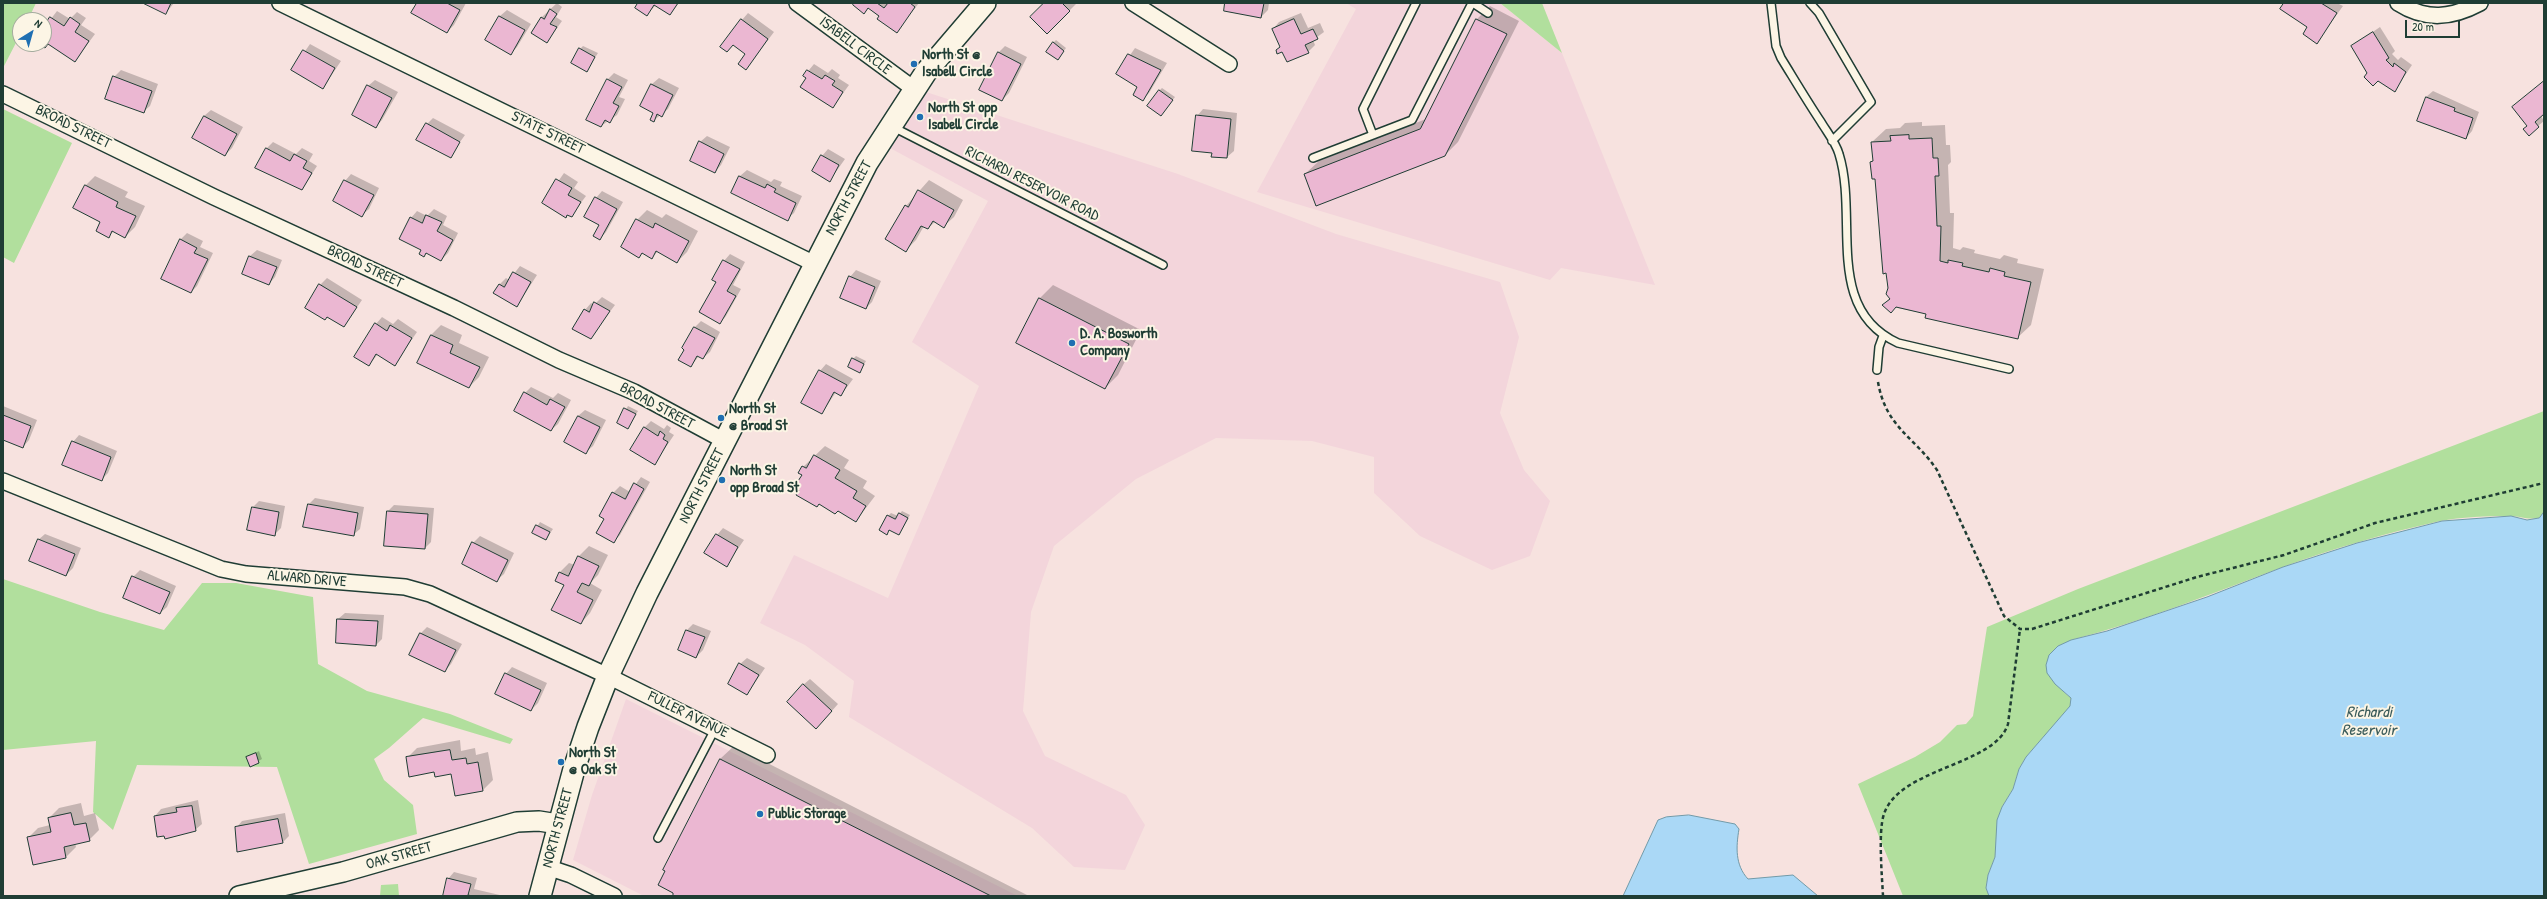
<!DOCTYPE html>
<style>
body{margin:0}
#map{position:relative;width:2547px;height:899px;overflow:hidden;background:#f7e2df;font-family:"Patrick Hand",sans-serif}
canvas{display:block}
.frame{position:absolute;inset:0;border:4px solid #1f3d34;pointer-events:none}
.north{position:absolute;left:12px;top:12px;width:40px;height:40px;box-sizing:border-box;background:#fcf5e5;border:1px solid #a4ab9e;border-radius:50%;rotate:37deg;font-size:11px;font-weight:700;line-height:16px;text-align:center;color:#1f3d34}
.north::after{content:'';display:block;margin:auto;width:14px;height:18px;background:#1f6fb2;clip-path:polygon(50% 0,100% 100%,50% 72%,0 100%)}
.scale{position:absolute;left:2405px;top:20px;width:55px;height:18px;box-sizing:border-box;border:2px solid #1f3d34;border-top:0;padding-left:5px;font-size:12px;line-height:14px;white-space:nowrap;color:#1f3d34;-webkit-text-stroke:3px #fcf5e5;paint-order:stroke}
</style>
<div id="map">
<canvas width="2547" height="899"></canvas>
<div class="frame"></div>
<div class="north">N</div>
<div class="scale">20 m</div>
</div>
<script>
const ctx = document.querySelector('canvas').getContext('2d');
ctx.lineJoin = 'round';
function fill(path, color) { ctx.fillStyle = color; ctx.fill(path, 'evenodd'); }
function strokePath(path, color, width, dash) { ctx.strokeStyle = color; ctx.lineWidth = width; ctx.lineCap = dash ? 'butt' : 'round'; ctx.setLineDash(dash || []); ctx.stroke(path); }
function drawText(font, color, halo, rows, align = 'center') {
  ctx.font = font + ' "Patrick Hand",sans-serif'; ctx.lineWidth = 4; ctx.setLineDash([]); ctx.textBaseline = 'middle'; ctx.strokeStyle = halo; ctx.fillStyle = color; for (const [text, x, y, turn = 0] of rows) {
    ctx.save(); ctx.translate(x, y); ctx.rotate((+turn || 0) * Math.PI / 180); ctx.textAlign = isNaN(turn) ? turn : align; if (halo) ctx.strokeText(text, 0, 0); ctx.fillText(text, 0, 0); ctx.restore();
  }
}
fill(new Path2D(`
 M1346 3H1500L1562 53 1655 285 1561 268 1550 280 1257 192 1356 9Z
 M926 92 1178 174 1336 234 1500 282 1519 337 1500 413 1524 470 1550 501 1530 556 1492 570 1420 536 1374 493V457L1312 441 1216 438 1136 479 1054 546 1031 612 1023 711 1045 756 1126 795 1145 825 1125 870 1074 867 1032 828 849 717 854 681 805 645 760 623 794 555 888 598 979 386 912 342 988 201 890 148Z
 M626 699 1018 896H644L573 860 592 795Z`), '#f3d5db');
fill(new Path2D(`
 M3 3H36L28 20H20V35L3 68Z
 M1500 3H1542L1562 53Z
 M3 109 72 143 14 263 3 257Z
 M2544 411V512L2539 518C2526 520 2521 516 2509 516 2487 516 2461 517 2440 521 2387 533 2334 548 2283 567 2213 593 2144 621 2071 640L2064 692 2071 698 2070 707 2026 757 2019 769 2013 789 2002 807 1995 857 1988 875 1986 888 1989 896H1903L1858 784 1915 757 1940 742 1957 725 1966 724 1973 716 1987 627 2078 589Z
 M3 579 100 612 164 630 202 583H236L313 597 318 664 367 691 450 714 513 739 510 744 423 718 389 748 374 759 384 780 413 805 417 834 309 864 277 767 137 765 113 830 93 812 96 741 3 750Z
 M398 884 399 896H380L381 885Z`), '#b1df9d');
const water = new Path2D(`
 M2544 512V896H1989L1986 888 1988 875 1995 857 1997 820 2002 807 2013 789 2019 769 2026 757 2070 706 2071 698 2055 684 2047 673 2046 665 2049 655 2058 646 2071 640 2107 631 2207 597 2283 567 2357 543 2442 521 2511 516 2527 520 2539 518Z
 M1689 815 1735 824 1739 829C1736 847 1735 865 1748 879L1793 875 1818 896H1623L1658 820 1666 817Z`);
fill(water, '#aad8f6');
strokePath(water, '#729aa8', 1);
fill(new Path2D(`
 M145 3H174L166 13Z
 M418 3H466L454 25 447 32Z
 M557 3 562 7 556 17 562 21 547 42 532 32 542 17Z
 M639 3H679L670 14 656 5 647 14Z
 M856 3H919L896 32 869 8 864 12Z
 M1046 3H1075L1076 4 1047 33Z
 M1226 3H1269L1268 10 1261 17Z
 M2286 3H2337L2343 6 2317 42 2309 26Z
 M1490 6 1519 21 1458 142 1444 156 1305 174 1319 161 1426 119 1477 19Z
 M507 10 531 24 517 47 511 53 487 40 500 16Z
 M57 11 70 19 77 12 86 18 81 25 95 34 75 61 49 43 45 47 41 44H44V28Z
 M748 13 774 32 746 69 747 53 734 44 727 51 742 20Z
 M1301 13 1308 28 1320 23 1324 32 1313 40 1315 45 1308 52 1277 50 1281 46 1273 29 1279 22Z
 M2380 27 2395 51 2392 54 2398 60 2401 57 2412 65 2395 90 2352 46Z
 M1056 40 1066 48 1060 56 1053 43Z
 M310 44 341 61 323 88 292 70Z
 M583 46 598 53 587 70 580 49Z
 M1005 46 1027 57 1009 93 1002 100 998 53Z
 M1135 48 1167 63 1149 93 1143 99 1139 87 1117 74Z
 M814 64 828 73 832 69 840 75 838 78 849 85 833 107 804 76Z
 M121 70 158 84 150 106 143 112 114 77Z
 M614 73 628 80 619 97 625 99 617 115 601 126 607 80Z
 M659 78 679 88 668 109 653 121 655 112 641 105 652 84Z
 M375 80 398 92 382 120 376 127 368 86Z
 M2544 81V113L2541 116 2544 121 2538 126 2528 125Z
 M1162 88 1175 97 1161 115 1159 91Z
 M2433 91 2479 112 2472 131 2466 138 2426 97Z
 M1203 109 1237 113 1234 151 1227 157 1212 156 1213 152 1197 116Z
 M211 110 243 127 232 148 225 155 204 116Z
 M433 118 465 135 450 156 427 124Z
 M1922 122V126L1945 125 1946 145H1950L1951 162 1948 165 1950 213H1954L1953 248 1960 250 1963 247 1975 250 1974 253 2000 259 2004 255 2018 259 2017 263 2044 269 2031 325 2017 338 1927 314 1883 305 1890 298 1876 178 1871 163 1874 160 1872 142 1886 129 1900 128 1905 123Z
 M707 136 730 147 721 165 715 172 700 142Z
 M273 142 296 154 302 148 313 154 309 161 317 166 302 189 256 168 267 148Z
 M828 149 845 159 830 180 822 156Z
 M747 170 771 182 774 179 782 182 780 186 802 196 794 213 787 219 732 192 740 176Z
 M564 173 578 182 574 188 586 196 571 216 568 214 566 217 543 203Z
 M351 174 379 188 369 209 362 215 345 181Z
 M95 176 128 192 125 197 145 206 135 227 125 237 114 231 109 236 101 221 86 185Z
 M929 180 963 200 954 217 944 226 935 222 928 228 924 226 916 240 906 250V206Z
 M602 191 623 202 606 232 600 239V224L596 198Z
 M434 209 447 216 443 225 458 233 448 253 441 260 427 253 424 256 411 218 417 211 427 216Z
 M647 210 662 218 666 214 698 231 687 252 677 262 658 251 652 258 643 253 639 256 637 220Z
 M187 233 203 241 200 247 213 253 197 286 191 292 180 240Z
 M257 250 282 260 275 277 269 284 250 256Z
 M730 254 745 262 733 285 741 289 726 316 720 323 717 281 724 261Z
 M520 266 537 275 517 306 495 293 500 284 506 278 509 280Z
 M856 270 881 281 872 302 866 308 850 277Z
 M327 278 362 300 344 326 320 285Z
 M1053 285 1141 330 1118 375 1105 388 1017 342 1040 298Z
 M602 297 615 305 590 338 585 310 591 303 594 305Z
 M382 317 393 324 398 319 417 332 395 364 378 354 369 365 376 324Z
 M701 321 720 332 710 352 703 358 699 356 691 366 694 328Z
 M441 325 462 335 459 343 489 357 479 377 469 387 431 335Z
 M856 356 866 361 860 372 853 359Z
 M826 364 853 379 841 395 836 392 822 413 820 371Z
 M531 387 553 398 558 393 571 400 558 424 551 430 525 393Z
 M3 406 37 420 29 440 23 447 3 439Z
 M628 406 638 411 628 428 618 423Z
 M585 410 606 420 593 446 586 452 566 442 578 416Z
 M651 421 664 429 667 425 671 428 669 432 674 435 655 463 644 428Z
 M79 435 117 451 108 473 101 480 73 442Z
 M825 446 849 460 844 468 867 481 863 488 875 496 856 521 838 510 820 504 817 506 800 490 803 467Z
 M641 477 650 482 620 535 613 542 605 518 600 516 613 493 620 486 630 492Z
 M315 498 364 507 360 529 353 535 309 504Z
 M259 501 285 506 281 528 274 535 253 507Z
 M394 505 434 508 431 542 425 548 385 545 388 511Z
 M902 511 910 515 901 531 898 534 890 529 887 533 888 516 891 513 898 516Z
 M540 522 553 529 546 539 533 533Z
 M723 528 744 540 726 566 717 535Z
 M45 534 81 548 73 568 66 575 38 540Z
 M480 536 514 553 504 574 497 580 473 543Z
 M589 546 608 555 598 575 590 583 602 590 590 613 581 623 560 572 569 563 575 565 579 556Z
 M140 570 176 586 167 607 160 613 133 577Z
 M345 613 384 615 382 639 376 645 338 619Z
 M693 624 711 631 703 650 696 657 679 650 687 630Z
 M427 627 462 644 451 664 445 671 421 633Z
 M747 658 765 668 747 694 740 664Z
 M512 667 547 683 538 703 531 710 506 674Z
 M810 679 838 704 823 721 803 685Z
 M460 740 461 751 475 748 476 755 488 752 493 780 483 790 452 773 435 771 407 758 417 748Z
 M734 746 1029 896H675L673 895 720 759Z
 M259 751 262 759 250 766 247 757Z
 M198 800 202 824 195 830 155 816 161 809Z
 M81 803 84 816 95 813 99 830 89 840 75 843 76 847 66 857 34 864 28 838 38 828 50 825 49 818 59 808Z
 M285 813 289 836 283 842 236 828 242 821Z
 M454 872 477 878 474 889 504 896H444L448 879Z`), '#0003');
const building = new Path2D(`
 M143 3H171L166 14Z
 M417 3H447L460 10 447 33 411 13Z
 M638 3H678L670 15 654 5 647 16 635 8Z
 M854 3H877L884 8 888 3H910L915 7 897 33 877 19 879 16 868 8 864 14 853 5Z
 M1044 3H1062L1070 11 1047 34 1030 17Z
 M1225 3H1264L1261 18 1224 11Z
 M2284 3H2321L2337 13 2317 44 2303 34 2307 27 2280 9Z
 M550 9 557 14 550 24 557 27 547 43 531 33 541 17 544 19Z
 M499 16 525 30 511 55 485 40Z
 M50 17 64 26 70 17 80 24 75 32 89 41 75 62 48 44 45 48 39 44H44V26Z
 M741 19 768 39 746 70 738 64 745 54 733 45 727 52 720 47Z
 M1294 19 1301 34 1313 29 1318 39 1305 45 1309 53 1287 62 1282 52 1277 54 1276 50 1280 47 1272 29Z
 M1476 19 1507 34 1445 156 1316 206 1304 174 1420 129Z
 M2373 32 2389 58 2386 60 2393 67 2394 63 2406 72 2395 92 2378 81 2373 86 2364 77 2367 73 2351 46Z
 M1053 42 1064 51 1058 60 1046 52Z
 M579 48 595 57 587 72 571 63Z
 M303 50 335 68 323 89 291 70Z
 M998 52 1021 64 1002 101 979 90Z
 M1128 54 1161 70 1143 101 1133 95 1137 87 1116 74Z
 M807 70 822 79 825 75 835 81 832 85 843 92 833 108 800 87 806 78 803 76Z
 M113 76 152 91 144 113 105 99Z
 M607 79 622 87 613 103 619 106 610 123 605 120 601 127 586 120Z
 M2544 81V114L2535 122 2539 127 2529 136 2523 129 2527 126 2512 107Z
 M651 84 673 95 662 117 657 114 654 122 650 120 653 113 640 106Z
 M367 85 392 98 376 128 352 115Z
 M1159 90 1173 100 1161 116 1147 106Z
 M2426 97 2455 108 2454 111 2473 118 2466 139 2417 121Z
 M1196 115 1231 119 1227 158 1211 157 1212 153 1192 151Z
 M204 116 237 134 225 156 192 138Z
 M426 123 460 142 451 158 416 140Z
 M1909 135V139L1932 138 1933 158H1938L1939 176H1935L1937 226H1941L1940 261 1948 263V260L1963 263 1962 266 1989 272 1990 268 2005 272 2004 276 2031 282 2018 339 1925 318 1926 314 1896 307 1891 313 1882 305 1890 299 1886 294 1888 288 1886 273 1883 274 1875 179H1872L1870 162 1873 161 1871 142 1891 141 1890 136Z
 M699 141 724 154 715 173 690 161Z
 M266 148 290 161 294 154 307 161 303 168 312 173 302 190 255 168Z
 M821 155 839 165 830 182 812 171Z
 M739 176 765 188 767 184 776 189 774 192 796 203 788 221 731 193Z
 M556 179 572 188 568 195 581 202 572 217 567 215 566 218 542 203Z
 M344 180 374 195 362 217 333 201Z
 M85 185 118 202 116 207 136 216 125 238 112 231 109 238 96 231 100 222 73 208Z
 M918 190 954 210 944 228 933 221 928 229 921 226 906 252 885 239 905 205 908 207Z
 M595 197 617 209 600 240 593 236 599 225 584 217Z
 M426 215 442 222 437 231 453 240 441 261 426 253 424 257 419 254 421 250 399 239 410 217 422 223Z
 M636 219 653 228 655 223 689 241 677 263 656 251 652 259 642 253 639 258 621 247Z
 M180 239 197 248 194 253 208 259 191 293 161 279Z
 M249 256 277 267 269 285 242 274Z
 M723 260 740 269 727 291 736 296 720 324 699 312 716 282 712 280Z
 M513 272 531 282 517 307 493 293 499 284 504 287Z
 M849 276 875 287 866 309 840 298Z
 M319 284 357 307 344 327 327 317 325 320 305 308Z
 M1039 298 1129 344 1105 389 1016 343Z
 M594 302 610 311 591 339 572 329 584 309 589 312Z
 M375 323 387 331 390 325 412 338 395 366 376 354 369 366 354 357Z
 M694 327 715 338 703 359 697 356 691 367 678 360 684 350 682 348Z
 M431 335 453 345 450 353 480 367 469 388 417 363Z
 M852 358 864 364 860 373 848 367Z
 M819 370 847 385 841 396 834 392 822 414 801 403Z
 M524 392 547 405 550 399 565 407 551 431 514 411Z
 M624 408 636 414 628 429 617 423Z
 M3 415 31 426 23 448 3 440Z
 M578 416 600 427 586 454 564 442Z
 M644 427 658 436 660 431 665 435 663 439 668 442 655 465 630 450Z
 M72 441 111 457 102 481 62 465Z
 M814 455 840 470 835 478 857 491 853 498 866 506 856 522 838 511 835 514 819 504 817 507 796 495 799 490 794 487 802 475 798 473 802 466 806 468Z
 M634 483 644 489 614 543 596 533 604 519 599 516 612 492 625 499Z
 M308 504 358 513 354 536 303 527Z
 M252 507 279 512 275 536 247 530Z
 M387 511 428 514 425 549 384 546Z
 M899 513 908 518 899 535 889 530 887 535 879 530 887 515 895 519Z
 M536 525 550 532 546 540 532 533Z
 M716 534 738 547 727 567 704 553Z
 M38 539 75 554 66 576 29 561Z
 M472 542 508 560 497 582 462 564Z
 M578 556 599 566 589 586 582 583 577 592 593 600 581 624 551 610 564 585 555 581 559 572 568 576Z
 M132 576 170 592 160 614 123 598Z
 M337 619 378 621 376 646 336 643Z
 M686 630 705 637 696 658 678 650Z
 M420 633 456 650 445 672 409 655Z
 M739 663 759 675 747 695 728 684Z
 M505 673 541 690 531 711 495 694Z
 M803 684 832 711 816 729 787 702Z
 M450 750 452 760 466 758 467 764 478 762 483 791 455 796 451 774 435 777 434 772 409 777 406 757Z
 M256 753 259 763 250 767 246 757Z
 M720 759 991 896H673V893L658 885 665 871 663 870Z
 M192 806 196 831 165 839 164 836 157 837 154 816 177 812 176 808Z
 M71 813 74 825 86 823 90 841 64 847 66 858 33 865 27 837 51 832 48 818Z
 M278 819 283 843 237 852 235 827Z
 M447 878 471 884 468 895 472 896H443Z`);
fill(building, '#ebb7d2');
strokePath(building, '#1f3d34', 1);
const service = new Path2D(`
 M1473 3 1488 13
 M1771 3 1776 46 1781 58C1794 79 1807 101 1821 122 1827 132 1836 143 1839 154 1859 218 1823 309 1898 343L2009 369
 M1810 3 1819 13 1871 102 1832 141
 M893 127 1163 265
 M1373 135 1363 109 1416 3
 M1313 158 1412 120 1472 3
 M1877 370 1879 347 1883 336
 M658 838 715 729`);
const minor = new Path2D(`
 M280 3 815 264
 M797 3 914 89
 M1133 3 1229 64
 M2398 3C2426 21 2452 18 2480 3
 M3 94 214 197 454 308 559 360 634 392 725 441
 M3 481 221 569 246 574 405 587 430 594 608 676 767 755
 M547 867 571 875 614 896`);
const tertiary = new Path2D(`
 M239 896 343 872 517 822 539 821 558 824`);
const secondary = new Path2D(`
 M540 896 574 769 588 727 608 676 647 593 867 163 926 72 985 3`);
strokePath(service, '#1f3d34', 10);
strokePath(minor, '#1f3d34', 18);
strokePath(tertiary, '#1f3d34', 22);
strokePath(secondary, '#1f3d34', 24);
strokePath(new Path2D(`
 M1878 382C1886 428 1914 436 1937 470L2004 616 2020 629H2032L2197 577 2284 555 2375 523 2544 483
 M1883 896C1882 876 1878 831 1884 814 1900 767 1995 766 2008 724L2020 629`), '#1f3d34', 2.5, [4, 3]);
strokePath(service, '#fcf5e5', 7);
strokePath(minor, '#fcf5e5', 15);
strokePath(tertiary, '#fcf5e5', 19);
strokePath(secondary, '#fcf5e5', 21);
for (const [x, y, r, color] of [
 [914,64,4,"#1f6fb2"],
 [920,117,4,"#1f6fb2"],
 [1072,343,4,"#1f6fb2"],
 [721,418,4,"#1f6fb2"],
 [722,480,4,"#1f6fb2"],
 [561,762,4,"#1f6fb2"],
 [760,814,4,"#1f6fb2"]
]) { const dot = new Path2D(); dot.arc(x, y, r, 0, 2 * Math.PI); ctx.fillStyle = color; ctx.fill(dot); strokePath(dot, '#fcf5e5', 1.5); }
drawText('15px', '#1f3d34', '#fcf5e5', [
 ["ISABELL CIRCLE",855,46,37],
 ["BROAD STREET",73,127,26],
 ["STATE STREET",548,133,26],
 ["RICHARDI RESERVOIR ROAD",1032,184,27],
 ["NORTH STREET",849,198,-62],
 ["BROAD STREET",365,267,25],
 ["BROAD STREET",657,406,28],
 ["NORTH STREET",702,486,-63],
 ["ALWARD DRIVE",307,579,5],
 ["FULLER AVENUE",688,715,26],
 ["NORTH STREET",558,828,-75],
 ["OAK STREET",399,856,-16]
]);
drawText('bold 15px', '#1f3d34', '#fcf5e5', [
 ["North St @",922,55],
 ["Isabell Circle",922,72],
 ["North St opp",928,108],
 ["Isabell Circle",928,125],
 ["D. A. Bosworth",1080,334],
 ["Company",1080,351],
 ["North St",729,409],
 ["@ Broad St",729,426],
 ["North St",730,471],
 ["opp Broad St",730,488],
 ["North St",569,753],
 ["@ Oak St",569,770],
 ["Public Storage",768,814]
], 'left');
drawText('italic 16px', '#3b5c5b', '#fcf5e5', [
 ["Richardi",2369,713],
 ["Reservoir",2369,731]
]);
</script>
